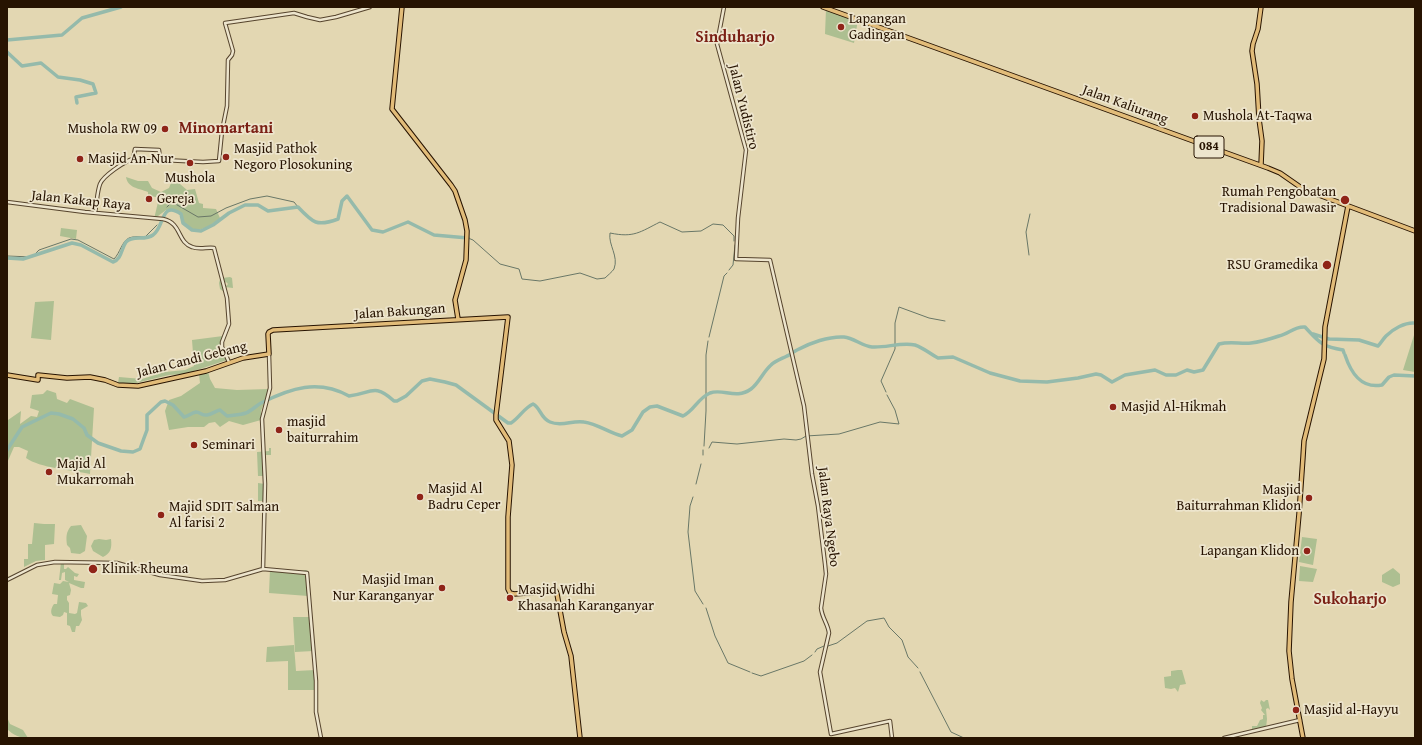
<!DOCTYPE html>
<style>
body{margin:0}
#map{position:relative;width:1422px;height:745px;overflow:hidden;background:#e3d7b2;font-family:"Gentium Book Plus",serif}
canvas{display:block}
.frame{position:absolute;inset:0;border:8px solid #271301;pointer-events:none}
</style>
<div id="map">
<canvas width="1422" height="745"></canvas>
<div class="frame"></div>
</div>
<script>
const ctx = document.querySelector('canvas').getContext('2d');
ctx.lineJoin = 'round';
function fill(path, color) { ctx.fillStyle = color; ctx.fill(path, 'evenodd'); }
function strokePath(path, color, width, dash) { ctx.strokeStyle = color; ctx.lineWidth = width; ctx.lineCap = dash ? 'butt' : 'round'; ctx.setLineDash(dash || []); ctx.stroke(path); }
function drawText(font, color, halo, rows, align = 'center') {
  ctx.font = font + ' "Gentium Book Plus",serif'; ctx.lineWidth = 3.5; ctx.setLineDash([]); ctx.textBaseline = 'middle'; ctx.strokeStyle = halo; ctx.fillStyle = color; for (const [text, x, y, turn = 0] of rows) {
    ctx.save(); ctx.translate(x, y); ctx.rotate((+turn || 0) * Math.PI / 180); ctx.textAlign = isNaN(turn) ? turn : align; if (halo) ctx.strokeText(text, 0, 0); ctx.fillText(text, 0, 0); ctx.restore();
  }
}
fill(new Path2D(`
 M826 9 858 20 854 43 825 34Z
 M126 177 138 181H148L152 188 161 192 169 188 173 178 187 190 195 189 199 203 203 204V208L216 209 220 218C213 224 201 233 191 229 189 228 186 225 184 223L182 214 175 209 166 210 154 219 159 198 148 195V192C138 188 128 188 126 177Z
 M61 228 77 230 76 239 60 236Z
 M221 276 222 278 230 277 232 278 233 288 225 287 228 284 226 282 223 285 224 292 220 289 219 283Z
 M54 301 51 340 31 338 35 302Z
 M1415 332V372L1403 370Z
 M223 336 222 346 227 360 185 374 169 375 132 384 118 383 119 377 142 379 165 372 185 370 194 366 192 340Z
 M208 371 210 379 215 388 237 390 269 389 261 411V420L243 425 229 421 220 427 215 422 209 423 204 427H188L169 430 165 411 169 400 181 396 200 383 199 374Z
 M47 390 56 393 57 399 67 403 70 399 94 408 90 474C71 470 40 468 26 458L28 451 19 447H14L7 463V422L8 420 21 411 20 424 31 416 37 417 39 411 30 408 32 395 43 394Z
 M269 448H271V455H264L265 476H258L257 452 269 451Z
 M258 483 265 484 266 501H258Z
 M34 523 44 524H55L54 544 45 545V560L36 561 24 567V559H28V544H32Z
 M81 525 87 536 85 551 80 554 71 553 70 548 67 545C66 537 66 532 71 526Z
 M1302 537 1317 539 1313 565 1299 562Z
 M99 539 106 540 111 539C112 548 111 553 103 557L93 551 91 546 94 540Z
 M61 562 64 563V569H66L68 567 75 573 79 574 77 577 74 576V580L85 582 84 588H81L69 583 71 590 70 595 67 596V600L69 603V613L75 614 77 613 79 602 86 603 88 606 81 610V615L82 620 79 626H76L75 632H72L70 626 67 625V613L64 612 63 615 60 617 53 616C50 613 51 608 54 604H57L58 595 52 594 54 583 60 584 63 581 69 582 65 580V572L62 573 61 580H59Z
 M1300 566 1317 569 1313 582 1299 581Z
 M1393 568 1400 574V584L1393 587 1382 582V575Z
 M270 569 305 571 303 570H308L306 571 308 596 269 593Z
 M293 617H310L313 651 295 652Z
 M294 645 296 671 315 670 316 690H288V661L266 662 267 647Z
 M1178 670H1182L1186 684 1180 685 1178 692 1175 688 1171 689 1165 688 1164 677 1171 676V671Z
 M1261 700 1264 702 1266 700H1268L1270 710 1268 708 1266 709 1267 719 1266 728 1254 731 1252 729V726H1257L1260 720 1263 719V715H1265L1261 710 1262 708 1260 703Z
 M7 717 10 724 23 730 28 738C20 738 13 735 7 729Z`), '#adbf91');
strokePath(new Path2D(`
 M167 207 172 202 198 217 211 216 226 208 250 199 267 196 294 202 298 207
 M468 238 473 240 500 264 519 269 522 279 540 281 580 273 597 279 605 278C607 276 612 272 614 269 619 256 608 245 610 233 634 238 640 232 660 222L682 232 701 231 713 224 723 225 734 236V241
 M1029 255 1026 232 1030 214
 M7 256 32 257 39 250 71 239 78 240 114 259C120 253 122 241 129 238 133 236 141 237 145 237L157 225
 M729 270 733 265 735 245
 M709 337 724 276 727 273
 M886 392 881 381 895 349V323L899 307 929 318 945 321
 M704 446 706 411V355L708 341
 M709 448 712 442 737 444 784 439 796 440 801 439 806 436 839 434 880 422 899 424 895 410 887 395
 M703 455V450
 M696 484 701 464
 M693 497 690 506 688 532 695 591 703 604
 M706 608 715 636 728 663 750 672
 M828 646 837 643 867 621 884 618 889 627 902 640 908 657 918 668
 M815 652 817 649 824 646
 M920 672 951 732 964 738
 M752 673 761 676 804 661 812 655`), '#697767', 1);
strokePath(new Path2D(`
 M7 40 62 35 82 18 121 7
 M7 52 22 66 41 63 58 77 80 80 93 84 96 93 76 97 77 103
 M7 258 23 259 72 243 81 245 113 262C122 259 121 249 126 242 132 235 145 241 153 235 165 227 160 200 181 214L183 223 192 230 201 231 213 225 229 213 245 205H258L268 211 298 207C313 223 317 227 338 219L342 201 347 196 372 230 383 232 408 222 434 235 468 238
 M1313 334 1329 339 1359 340 1378 346C1381 343 1383 339 1386 336 1393 329 1405 322 1415 323
 M1345 355C1351 373 1361 389 1382 385L1389 377 1394 375 1415 376
 M7 450 22 427 51 413 59 414 73 419 84 428 87 435 98 443 121 451 133 452 140 449 144 438 147 430V415L161 402 165 401 173 405 184 417C189 416 191 413 196 412 200 412 201 415 205 415 209 416 215 411 220 410L227 416C233 415 240 415 246 413 251 411 256 406 261 403 291 388 318 379 349 396 372 393 374 383 394 401H397L406 396 422 381 430 379 445 382 456 385 508 423H511C519 418 524 408 533 404 541 408 540 418 550 422 562 427 572 420 584 422 598 424 609 433 622 436L632 430 643 412 650 407 657 406 683 416C694 411 698 398 710 393 723 388 736 400 751 389 759 383 763 372 771 365 775 361 781 359 787 356 790 355 793 352 797 350 810 343 829 336 844 337 854 338 862 346 872 347 886 348 901 342 915 345 924 348 930 354 938 358L953 357 990 373 1020 381 1047 382 1078 378 1096 374 1101 375 1112 382 1125 375 1155 370 1166 375H1176L1187 370 1194 372 1203 370 1219 344C1230 341 1240 344 1251 343 1260 342 1270 339 1279 336 1289 334 1294 326 1305 327 1319 342 1322 347 1343 350L1344 353`), '#95baab', 3.5);
const minor = new Path2D(`
 M724 7 717 44 746 150 738 218 736 259 770 260 804 406 812 474 818 506 825 564 826 574 821 608C822 618 828 624 829 633L820 672 831 734 890 721 892 738
 M7 202 85 212 163 219C182 223 177 242 192 247 199 250 207 247 214 248L227 298 229 324 222 342V347L229 362
 M95 212C97 203 97 192 100 184 103 176 125 161 133 159L135 149 159 150 160 158 163 160 203 162 219 161 222 131 227 106 228 60 232 55 233 51 225 23 294 13 307 17 320 20 336 17 370 7
 M263 569 265 484 262 419 270 388 269 354
 M7 580 37 565 55 562 117 563 160 575 202 581 225 580 263 569 307 573 316 681V712L321 738
 M1224 738 1300 720`);
const major = new Path2D(`
 M402 7 392 109 451 185 455 191 465 220 467 231 466 260 455 300 458 319
 M823 7 1268 168 1280 173 1303 189 1415 231
 M1261 7 1258 29 1253 44 1252 51 1257 84 1259 119 1262 141 1261 165
 M7 375 38 380V375L67 378 90 377 105 380 118 385 138 386 206 371 243 358 269 354 268 334 269 332 273 330 508 317 496 415V420L509 441 512 465 508 517V589L510 593 514 594 552 591H556L557 594 564 632 571 656 580 738
 M1303 738 1292 679 1289 651 1291 602 1299 514 1303 457 1304 441 1324 359 1325 327 1348 206`);
strokePath(minor, '#56442d', 4.5);
strokePath(major, '#271301', 5.5);
strokePath(minor, '#ede5cd', 2.5);
strokePath(major, '#e2bc79', 3.5);
for (const [x, y, r, color] of [
 [841,27,4,"#8f2418"],
 [1195,116,4,"#8f2418"],
 [165,129,4,"#8f2418"],
 [226,157,4,"#8f2418"],
 [80,159,4,"#8f2418"],
 [190,163,4,"#8f2418"],
 [149,199,4,"#8f2418"],
 [1345,200,5,"#8f2418"],
 [1327,265,5,"#8f2418"],
 [1113,407,4,"#8f2418"],
 [279,430,4,"#8f2418"],
 [194,445,4,"#8f2418"],
 [49,472,4,"#8f2418"],
 [420,497,4,"#8f2418"],
 [1309,498,4,"#8f2418"],
 [161,515,4,"#8f2418"],
 [1307,551,4,"#8f2418"],
 [93,569,5,"#8f2418"],
 [442,588,4,"#8f2418"],
 [510,598,4,"#8f2418"],
 [1296,710,4,"#8f2418"]
]) { const dot = new Path2D(); dot.arc(x, y, r, 0, 2 * Math.PI); ctx.fillStyle = color; ctx.fill(dot); strokePath(dot, '#ede5cd', 1.5); }
for (const [x, y, w] of [
 [1209,147,30]
]) { const box = new Path2D(); box.roundRect(x - w / 2, y - 11, w, 22, 3); ctx.fillStyle = '#ede5cd'; ctx.fill(box); strokePath(box, '#271301', 1); }
drawText('bold 13px', '#271301', null, [
 ["084",1209,147]
]);
drawText('14px', '#271301', '#ede5cd', [
 ["Lapangan",849,19],
 ["Gadingan",849,35],
 ["Mushola At-Taqwa",1203,116],
 ["Mushola RW 09",157,129,"right"],
 ["Masjid Pathok",234,149],
 ["Negoro Plosokuning",234,165],
 ["Masjid An-Nur",88,159],
 ["Mushola",190,178,"center"],
 ["Rumah Pengobatan",1336,192,"right"],
 ["Tradisional Dawasir",1336,208,"right"],
 ["Gereja",157,199],
 ["RSU Gramedika",1318,265,"right"],
 ["Masjid Al-Hikmah",1121,407],
 ["masjid",287,422],
 ["baiturrahim",287,438],
 ["Seminari",202,445],
 ["Majid Al",57,464],
 ["Mukarromah",57,480],
 ["Masjid Al",428,489],
 ["Badru Ceper",428,505],
 ["Masjid",1301,490,"right"],
 ["Baiturrahman Klidon",1301,506,"right"],
 ["Majid SDIT Salman",169,507],
 ["Al farisi 2",169,523],
 ["Lapangan Klidon",1299,551,"right"],
 ["Klinik Rheuma",102,569],
 ["Masjid Iman",434,580,"right"],
 ["Nur Karanganyar",434,596,"right"],
 ["Masjid Widhi",518,590],
 ["Khasanah Karanganyar",518,606],
 ["Masjid al-Hayyu",1304,710]
], 'left');
drawText('14px', '#271301', '#ede5cd', [
 ["Jalan Kaliurang",1125,105,20],
 ["Jalan Yudistiro",743,107,76],
 ["Jalan Kakap Raya",81,201,6],
 ["Jalan Bakungan",400,312,-4],
 ["Jalan Candi Gebang",192,360,-14],
 ["Jalan Raya Ngebo",828,517,83]
]);
drawText('bold 16px', '#7a1f14', '#ede5cd', [
 ["Sinduharjo",735,38],
 ["Minomartani",226,129],
 ["Sukoharjo",1350,600]
]);
</script>
